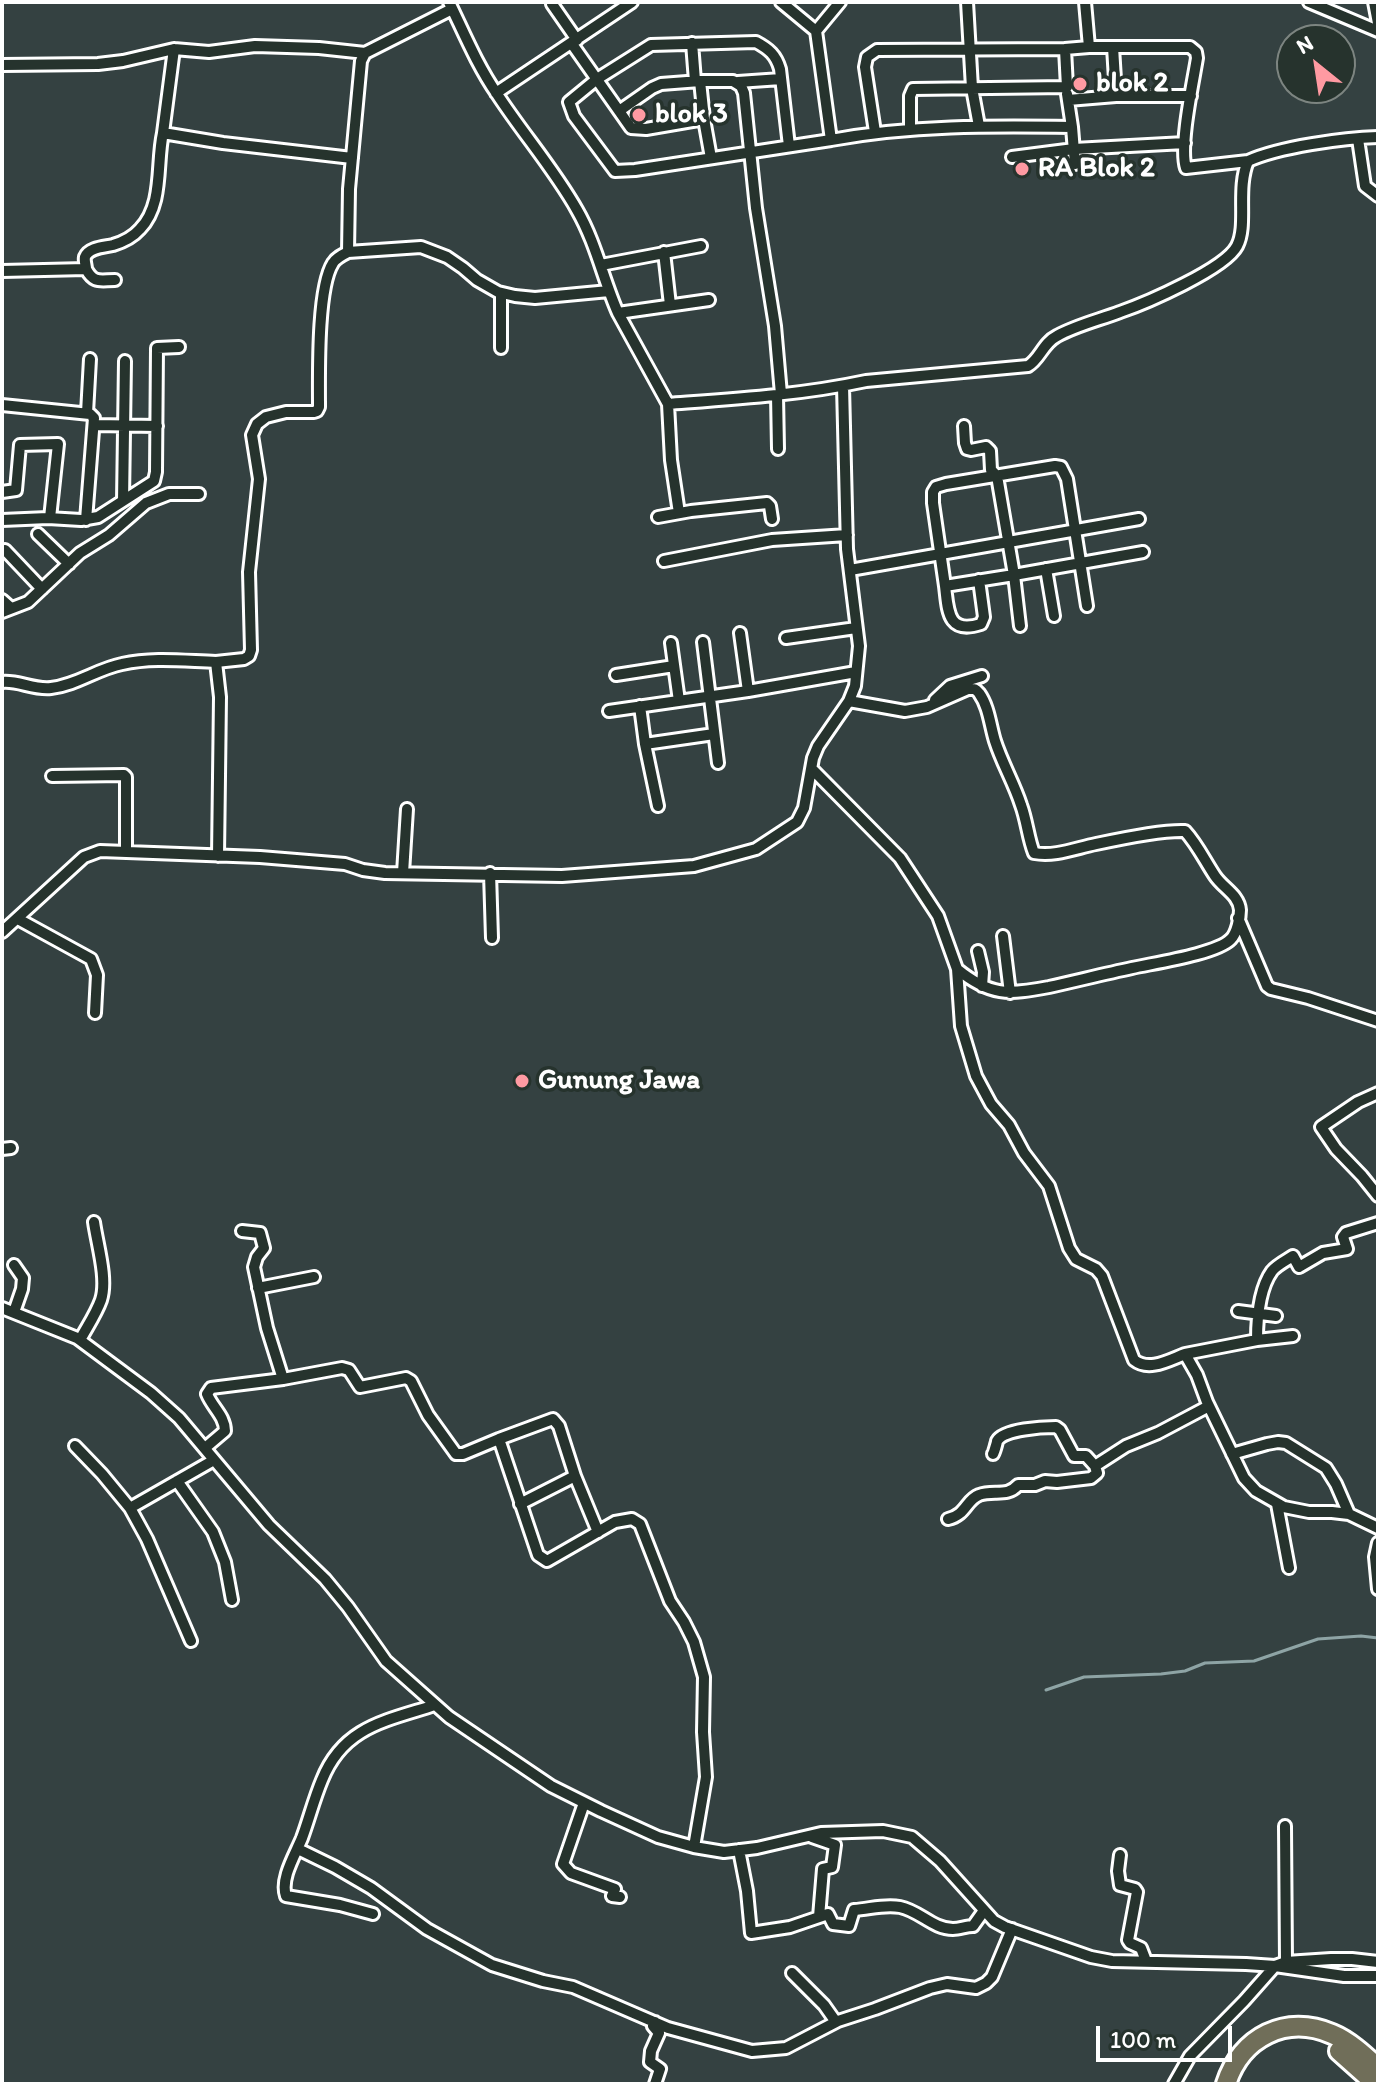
<!DOCTYPE html>
<style>
body{margin:0}
#map{position:relative;width:1380px;height:2086px;overflow:hidden;background:#344141;font-family:Itim,sans-serif}
canvas{display:block}
.frame{position:absolute;inset:0;border:4px solid #fff;pointer-events:none}
.north{position:absolute;left:1276px;top:24px;width:80px;height:80px;box-sizing:border-box;background:#26332d;border:2px solid #7d8581;border-radius:50%;rotate:330deg;font-size:22px;font-weight:700;line-height:32px;text-align:center;color:#fff}
.north::after{content:'';display:block;margin:auto;width:28px;height:36px;background:#ff9aa2;clip-path:polygon(50% 0,100% 100%,50% 72%,0 100%)}
.scale{position:absolute;left:1096px;top:2026px;width:136px;height:36px;box-sizing:border-box;border:4px solid #fff;border-top:0;padding-left:10px;font-size:24px;line-height:28px;white-space:nowrap;color:#fff;-webkit-text-stroke:6px #26332d;paint-order:stroke}
</style>
<div id="map">
<canvas width="1380" height="2086"></canvas>
<div class="frame"></div>
<div class="north">N</div>
<div class="scale">100 m</div>
</div>
<script>
const ctx = document.querySelector('canvas').getContext('2d');
ctx.lineJoin = 'round';
function strokePath(path, color, width, dash) { ctx.strokeStyle = color; ctx.lineWidth = width; ctx.lineCap = dash ? 'butt' : 'round'; ctx.setLineDash(dash || []); ctx.stroke(path); }
function drawText(font, color, halo, rows, align = 'center') {
  ctx.font = font + ' Itim,sans-serif'; ctx.lineWidth = 7; ctx.setLineDash([]); ctx.textBaseline = 'middle'; ctx.strokeStyle = halo; ctx.fillStyle = color; for (const [text, x, y, turn = 0] of rows) {
    ctx.save(); ctx.translate(x, y); ctx.rotate((+turn || 0) * Math.PI / 180); ctx.textAlign = isNaN(turn) ? turn : align; if (halo) ctx.strokeText(text, 0, 0); ctx.fillText(text, 0, 0); ctx.restore();
  }
}
strokePath(new Path2D(`
 M1046 1690 1084 1677 1161 1674 1185 1671 1205 1663 1254 1661 1318 1639 1361 1636 1378 1638`), '#8ea4a5', 3);
const street = new Path2D(`
 M449 2C464 33 477 65 497 94 523 134 554 169 577 210 596 243 603 279 618 313L668 404C734 399 801 395 866 381L1028 366C1040 359 1043 343 1057 336 1077 325 1099 320 1120 312 1146 303 1225 269 1237 246 1248 225 1236 189 1248 161 1279 147 1343 138 1378 137
 M781 2 816 31 831 140 635 170 615 171 574 116 569 102 597 79 651 45 756 42C769 49 776 55 780 69L789 146
 M967 2 972 88 979 126
 M1085 2 1089 47H1190L1196 52 1197 58C1193 83 1179 146 1186 168L1248 161
 M1309 2 1378 31
 M1374 2 1378 23
 M552 4 577 40
 M816 31 840 2
 M692 43 695 81
 M572 44 631 128 646 129 704 119 700 81H733L741 86 744 93 756 208 775 326 781 394
 M1113 47 1116 96
 M2 65 98 64 123 61 174 49 209 52 255 46 319 48 365 53
 M738 82 781 79
 M496 93 632 2
 M1067 94 1072 127
 M1068 100 1116 96H1191
 M619 111 652 88 661 84 700 81
 M704 119 711 158
 M910 129V96L913 89 1067 87 1065 49 1089 47
 M875 132 865 67 867 57 877 50 1065 49
 M163 133 174 49
 M1358 139 1365 186 1378 196
 M831 140C912 125 990 126 1072 127L1075 164
 M1012 157 1074 149 1185 143
 M348 252 421 247 447 257 463 268 477 280 498 292 515 296 535 298 609 291
 M664 252 670 305
 M601 265 701 246
 M86 269C86 265 84 261 85 257 89 247 105 247 113 245 123 242 133 237 140 229 164 204 156 164 163 133L223 143 352 158
 M2 271 86 269C94 284 100 280 115 280
 M618 313 709 300
 M501 348V293
 M777 395 778 449
 M668 404 671 460 679 513
 M2 405 90 414 94 418 86 520
 M87 413 90 359
 M94 425 157 426
 M964 426 965 443 967 449 971 450 986 447 990 451 991 470 997 476 1014 575 945 586 933 503V492L936 487 946 484 1055 466 1061 467 1067 479 1087 606
 M2 492 16 490 20 445 58 444 50 518
 M123 501 125 361
 M658 517 691 511 767 503 770 506 772 519
 M2 520 48 518 81 520 98 517 154 481 156 472 157 348 179 347
 M38 534 69 564
 M5 550 42 589
 M664 561 772 540 847 535
 M1046 569 1054 616
 M850 570 1139 519
 M945 586C948 610 947 635 981 624L984 617 979 580
 M2 600 11 608
 M2 612 28 602 80 553 109 535 146 503 169 494H199
 M1020 626 1014 575 1143 552
 M740 633 748 691
 M786 638 856 628
 M703 642 718 763
 M671 643 679 701
 M616 675 674 666
 M2 682C18 680 33 690 51 688 77 685 97 669 122 664 153 657 184 661 216 662
 M935 700 950 686 982 676
 M849 701 905 711 927 707 968 689C974 689 975 688 979 693 989 707 990 725 995 741 1002 763 1014 783 1021 805 1027 821 1028 838 1034 853 1055 857 1076 848 1096 844 1119 839 1162 830 1185 831 1197 844 1205 861 1215 876 1223 888 1239 895 1240 910 1240 918 1237 933 1231 939 1217 954 1154 963 1132 968 1104 974 1076 981 1049 987 1008 995 990 996 957 969
 M640 706 645 744 714 734
 M609 711 748 691 856 672
 M645 744 658 806
 M812 769 900 858 938 916 957 969 961 1026 976 1076 991 1104 1009 1125 1024 1153 1049 1186 1069 1248 1076 1259 1096 1269 1102 1276 1134 1360C1149 1372 1169 1360 1185 1354L1197 1375 1207 1402 1244 1478 1256 1491 1284 1507 1309 1512H1332L1349 1514 1378 1528
 M52 776 124 775 126 777V852
 M218 856 220 697 216 662 244 659 249 656 251 650 249 572 259 479 252 435 257 424 266 417 286 412H314L317 411 319 407C319 375 317 288 333 263 336 258 342 255 348 252L349 189 361 61 365 53 452 9
 M403 873 407 809
 M490 873 492 938
 M1238 918 1267 986 1271 989 1308 998 1378 1021
 M18 919 91 959 97 975 95 1013
 M2 932 84 857 100 851 260 857 345 864 363 870 385 873 562 876 694 866 756 849 797 822 804 808 813 758 818 746 849 701 855 686 859 646 847 549 843 386
 M1003 936 1010 993
 M978 951 983 972 982 986
 M1378 1093 1358 1102 1321 1127 1336 1149 1362 1176 1378 1196
 M2 1149 11 1148
 M242 1231 260 1233 264 1248 257 1257 254 1267 267 1328 283 1379
 M258 1288 314 1277
 M2 1308 77 1338 151 1393 179 1418 269 1525 325 1579 348 1607 386 1661 449 1717 551 1786 601 1811 658 1837 694 1847 724 1852 757 1848 821 1833 883 1831 912 1837 940 1861 994 1921 1005 1927 1091 1957 1112 1961 1246 1964 1275 1966 1344 1976H1378
 M1238 1311 1276 1316
 M14 1312 22 1289 23 1278 14 1265
 M80 1340C87 1327 96 1314 101 1300 108 1279 97 1244 94 1222
 M1257 1340 1293 1336
 M1185 1354 1257 1340C1257 1319 1259 1289 1272 1271 1277 1265 1287 1260 1293 1256L1299 1267 1323 1253 1347 1249 1343 1237 1346 1233 1378 1223
 M499 1439 553 1419 559 1426 575 1476
 M75 1446 102 1474 130 1508 147 1539 191 1641
 M205 1448 225 1431C225 1416 212 1407 207 1394L211 1388 283 1379 342 1368 349 1370 360 1387 406 1378 411 1381 428 1415 456 1454H463L499 1439 538 1555 547 1561 615 1522 632 1519 640 1524 670 1601 684 1622 694 1642 704 1677 703 1732 706 1777 694 1847
 M993 1454C994 1453 997 1442 997 1441 1004 1429 1043 1427 1056 1427L1060 1430 1074 1456H1086L1095 1466
 M1232 1454 1267 1444 1278 1442 1286 1443 1326 1468 1336 1484 1349 1514
 M177 1481 213 1532 225 1562 232 1600
 M520 1504 575 1476 598 1532
 M1277 1504 1289 1568
 M130 1508 214 1460
 M948 1519C966 1515 966 1500 979 1495 993 1489 1007 1498 1018 1485H1035L1045 1481 1057 1482 1091 1478 1097 1473 1095 1466 1126 1446 1158 1433 1209 1406
 M1378 1543 1375 1557 1378 1589
 M584 1803 563 1864 571 1873 615 1889 612 1896 620 1897
 M1285 1826 1286 1962
 M812 1837 835 1845 832 1867 823 1869 819 1917
 M298 1849 335 1867 371 1888 427 1929 492 1965 543 1981 573 1987 668 2028 752 2051 786 2048 838 2021 875 2009 930 1988 947 1984 976 1988 986 1983 992 1977 1012 1929
 M739 1850 747 1891 751 1933 790 1927 828 1914 833 1924 849 1926 854 1910C870 1909 884 1904 900 1907 920 1911 933 1929 953 1929 960 1929 966 1926 973 1926L983 1912
 M1120 1855 1118 1871 1120 1885 1135 1889 1137 1892 1128 1940 1130 1943 1141 1948 1146 1961
 M373 1914 340 1905 286 1896C280 1879 295 1855 302 1838 309 1819 314 1799 322 1780 343 1727 385 1721 435 1705
 M792 1973 824 2005 836 2022
 M655 2084 660 2069 650 2062 651 2051 659 2033 653 2026 655 2022
 M1174 2084 1190 2056 1244 2001 1275 1966 1286 1962 1331 1959H1352L1378 1962`);
const highway = new Path2D(`
 M1339 2051 1376 2084
 M1226 2084C1241 2037 1286 2014 1332 2034 1349 2041 1364 2055 1378 2068`);
strokePath(street, '#fff', 16);
strokePath(highway, '#fff', 24);
strokePath(street, '#26332d', 10);
strokePath(highway, '#706e59', 18);
for (const [x, y, r, color] of [
 [1080,84,8,"#ff9aa2"],
 [639,115,8,"#ff9aa2"],
 [1022,169,8,"#ff9aa2"],
 [522,1081,8,"#ff9aa2"]
]) { const dot = new Path2D(); dot.arc(x, y, r, 0, 2 * Math.PI); ctx.fillStyle = color; ctx.fill(dot); strokePath(dot, '#26332d', 3); }
drawText('bold 28px', '#fff', '#26332d', [
 ["blok 2",1096,84],
 ["blok 3",655,115],
 ["RA Blok 2",1038,169],
 ["Gunung Jawa",538,1081]
], 'left');
</script>
